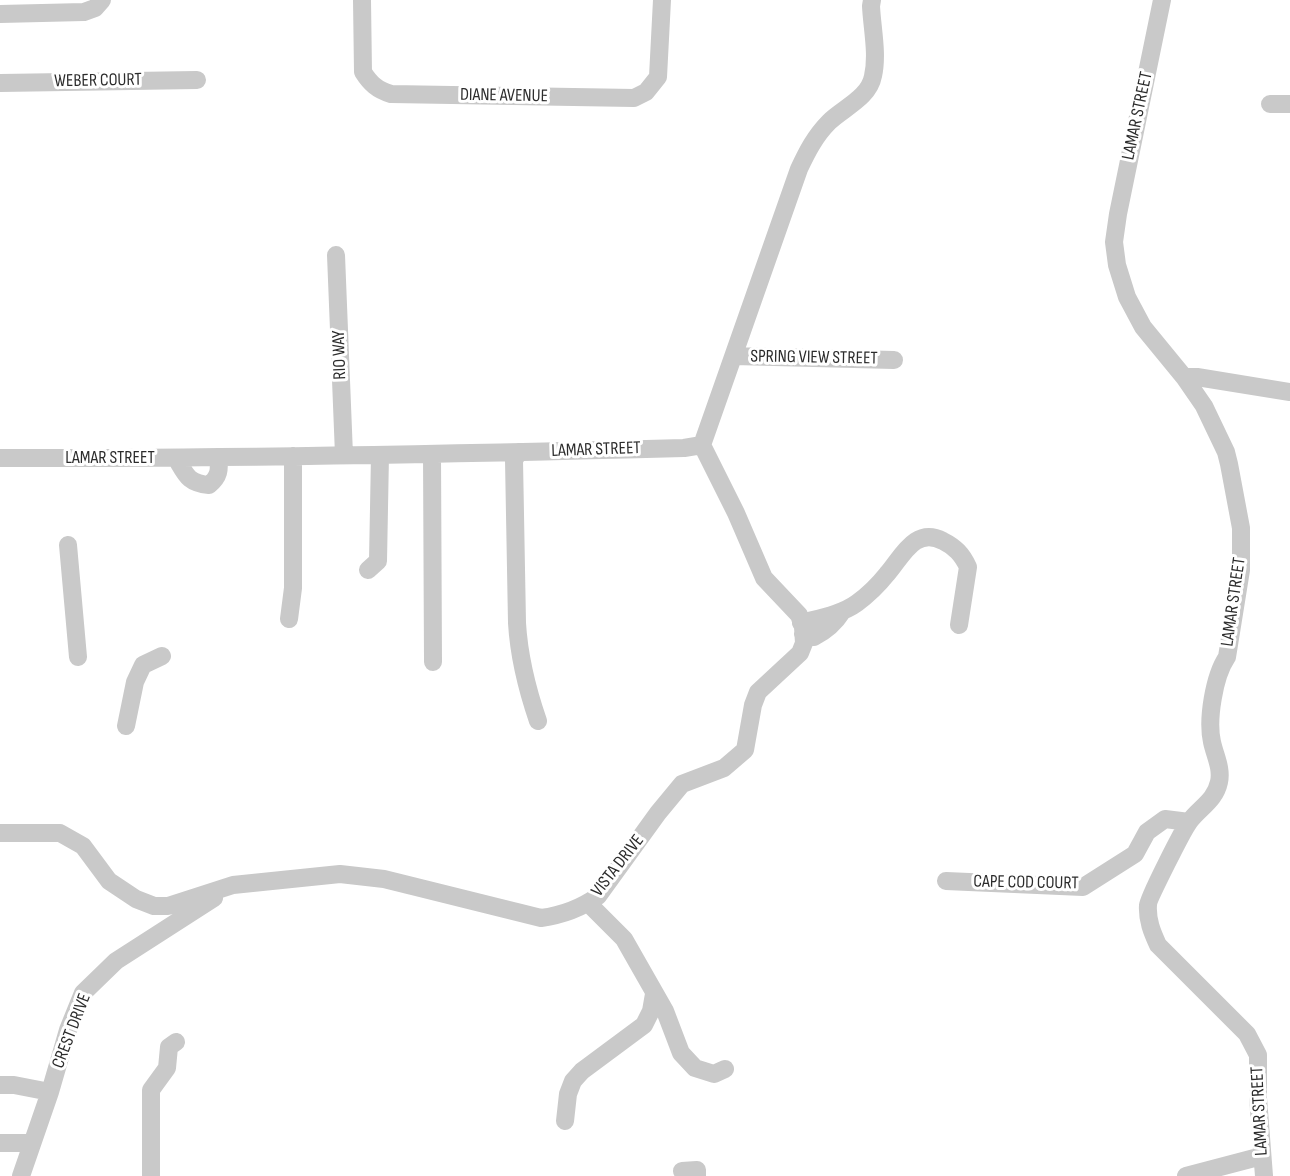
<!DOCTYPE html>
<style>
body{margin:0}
canvas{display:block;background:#fff}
</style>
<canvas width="1290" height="1176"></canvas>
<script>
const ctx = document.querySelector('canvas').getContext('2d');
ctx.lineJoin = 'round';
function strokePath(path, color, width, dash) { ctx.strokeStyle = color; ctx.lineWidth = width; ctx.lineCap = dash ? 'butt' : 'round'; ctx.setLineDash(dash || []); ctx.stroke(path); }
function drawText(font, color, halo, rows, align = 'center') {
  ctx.font = font + ' "Sofia Sans Condensed",sans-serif'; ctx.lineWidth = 6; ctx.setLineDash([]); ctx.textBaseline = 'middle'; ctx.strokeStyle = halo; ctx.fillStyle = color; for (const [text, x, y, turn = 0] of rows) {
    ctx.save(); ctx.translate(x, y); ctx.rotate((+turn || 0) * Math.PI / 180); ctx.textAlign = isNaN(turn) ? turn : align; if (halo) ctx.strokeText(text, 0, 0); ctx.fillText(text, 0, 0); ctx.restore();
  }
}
strokePath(new Path2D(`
 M362 0 363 72C370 83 377 90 391 94L634 98 646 92 658 77 662 0
 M1162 0 1118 214 1114 242 1117 265 1127 297 1143 327 1184 377 1204 406 1226 452 1229 464 1241 528V570L1227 657C1214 676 1207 720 1212 742 1215 756 1222 768 1219 782 1215 801 1199 808 1189 822 1183 830 1148 899 1148 905 1147 920 1152 932 1158 945L1247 1034 1258 1055V1098L1264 1176
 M0 14 84 12 95 8 102 0
 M0 83 197 80
 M1270 104H1290
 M336 255 344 455
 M734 356 894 360
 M1184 377H1197L1290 392
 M702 445 799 169C807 152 815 136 829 122 843 108 869 98 873 76 878 54 872 28 871 6L872 0
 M519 452 514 460 517 623C519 657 527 689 538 721
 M432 454 433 662
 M0 458C228 459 456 454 684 448L702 445
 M176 458C186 475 188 483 209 485 219 477 220 470 218 457
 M68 545 78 657
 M368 570 378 561 380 455
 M289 619 293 588V456
 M801 623C820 618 842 614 857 603 868 595 879 584 887 574 902 557 915 526 943 541 955 547 962 554 968 567L959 625
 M803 634 814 637C826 631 835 623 842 612
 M126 726 135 682 143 665 162 656
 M0 833H60L83 846 109 881 136 899 154 906H168L233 885 340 874 384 879 541 918C563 915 580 909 598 896L658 813 682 784 724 768 745 750 753 705 758 692 800 653 804 643 803 627 799 615 764 578 736 513 702 445
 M946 881 1083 887 1135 854 1147 832 1165 819 1189 822
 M588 903 624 939 665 1011 681 1053 695 1068 714 1074 725 1069
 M0 1085H14L50 1092
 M565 1121 568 1094 573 1081 582 1071 644 1025 651 1011 654 994
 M0 1143H31
 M682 1171 697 1170V1176
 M21 1176 50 1092 68 1030 83 993 116 961 214 898
 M151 1176V1090L167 1068 169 1047 176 1042
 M1186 1176 1262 1156`), '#c9c9c9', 18);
drawText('18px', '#2c2c2c', '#fff', [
 ["WEBER COURT",98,81,-1],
 ["DIANE AVENUE",504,96,1],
 ["LAMAR STREET",1138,116,-78],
 ["RIO WAY",340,355,-92],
 ["SPRING VIEW STREET",814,358,1],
 ["LAMAR STREET",596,450,-2],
 ["LAMAR STREET",110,458],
 ["LAMAR STREET",1234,602,-82],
 ["VISTA DRIVE",618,866,-52],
 ["CAPE COD COURT",1026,883,1],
 ["CREST DRIVE",72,1031,-69],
 ["LAMAR STREET",1260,1111,-93]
]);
</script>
